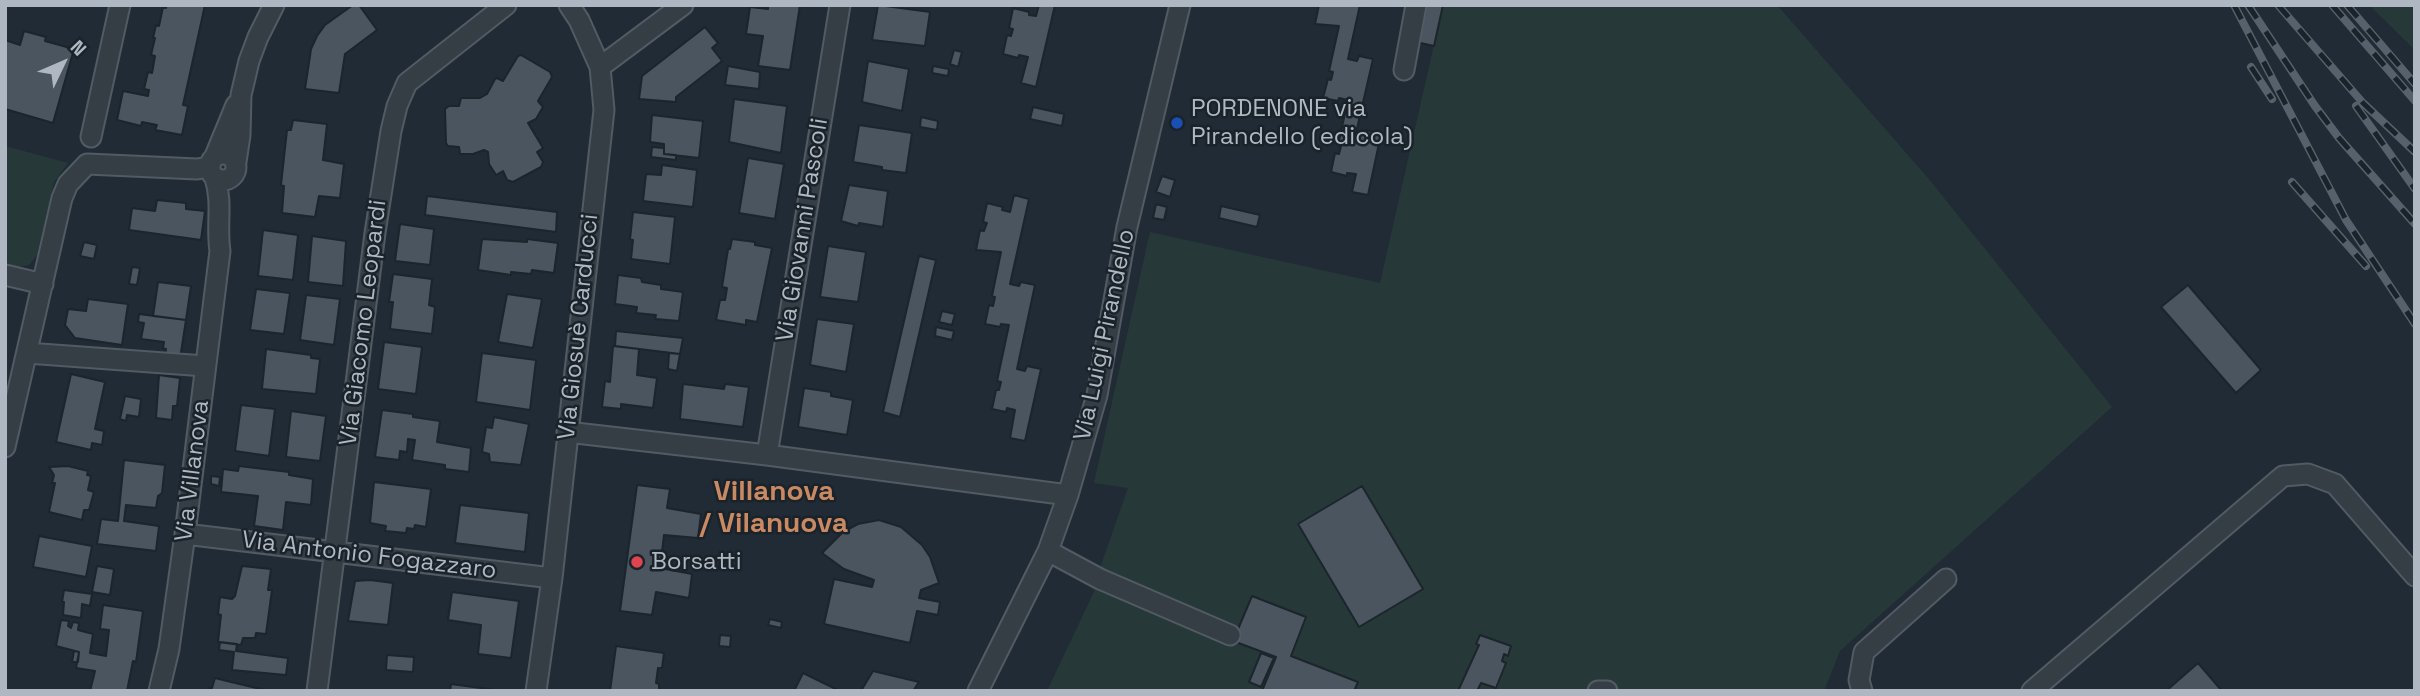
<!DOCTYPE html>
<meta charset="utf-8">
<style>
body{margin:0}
#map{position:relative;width:2420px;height:696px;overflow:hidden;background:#212b35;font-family:"Space Grotesk",sans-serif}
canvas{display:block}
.frame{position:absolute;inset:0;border:7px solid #afb7c2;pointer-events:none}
.north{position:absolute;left:28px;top:28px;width:70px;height:70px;-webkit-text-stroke:5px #1a222a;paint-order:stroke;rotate:46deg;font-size:19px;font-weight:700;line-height:28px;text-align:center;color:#afb7c2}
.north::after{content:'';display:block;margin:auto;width:24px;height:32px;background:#afb7c2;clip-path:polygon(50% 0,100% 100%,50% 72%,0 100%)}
</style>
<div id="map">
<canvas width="2420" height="696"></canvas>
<div class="frame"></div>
<div class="north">N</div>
</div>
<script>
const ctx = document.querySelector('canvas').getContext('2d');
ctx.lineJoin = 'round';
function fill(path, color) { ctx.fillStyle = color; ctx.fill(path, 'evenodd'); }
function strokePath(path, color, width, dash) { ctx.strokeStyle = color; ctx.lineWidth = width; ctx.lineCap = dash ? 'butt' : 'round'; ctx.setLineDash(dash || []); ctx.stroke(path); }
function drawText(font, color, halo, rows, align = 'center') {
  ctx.font = font + ' "Space Grotesk",sans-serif'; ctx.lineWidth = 5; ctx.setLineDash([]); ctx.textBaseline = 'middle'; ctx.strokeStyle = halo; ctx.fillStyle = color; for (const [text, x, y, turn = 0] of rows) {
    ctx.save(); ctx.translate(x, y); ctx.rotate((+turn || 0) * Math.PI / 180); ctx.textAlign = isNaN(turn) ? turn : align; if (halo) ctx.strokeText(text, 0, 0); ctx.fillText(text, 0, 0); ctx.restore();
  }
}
fill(new Path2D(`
 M1443 5H1777L1928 178 2112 407 1840 651 1824 691H1047L1100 579 1101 565 1128 488 1094 483 1150 232 1380 283Z
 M2369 5H2415V50Z
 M5 146 68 163 54 182 37 255 29 265 19 267 5 264Z`), '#263938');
const building = new Path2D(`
 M167 5H205L183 105 188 106 182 135 155 130 157 125 142 122 141 126 117 120 123 91 148 96 149 90 144 89 148 72 152 73 155 56 151 55 155 38H153L156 25 159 26 163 7 166 8Z
 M353 5H359L377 30 345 54 339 93 305 89 311 49 317 36 325 25Z
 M768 5H800L790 70 758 66 763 36 746 34 750 7 768 9Z
 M878 5 930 12 925 46 872 40Z
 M1039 5H1055L1036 87 1021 83 1028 57 1019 55 1018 58 1003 54 1007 35 1011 36 1013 29 1009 28 1013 8 1029 12V15L1036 16Z
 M1319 5H1360L1348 59 1357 61 1359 56 1373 59 1356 133 1365 135 1366 130 1381 134 1368 195 1352 192 1356 174 1347 173V176L1331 172 1335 153 1339 154 1341 146 1338 145 1348 100 1339 98 1338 101 1323 98 1328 79 1331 80 1333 72 1329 71 1339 26 1315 24Z
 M1424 5H1443L1434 46 1416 42Z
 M705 27 718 43 712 48 722 61 676 97V102L639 99 642 76Z
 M24 31 46 37 45 41 74 49 53 123 5 109V40L20 45Z
 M954 50 962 52 958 67 950 64Z
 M521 55 550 72 552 77 538 101 543 107 536 119 528 123 543 148 537 152 543 162 541 167 513 182 507 180 503 171 496 175 489 164 488 152 484 150 473 154H460L459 147 448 146 446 143 445 109 449 106H459L461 98H480L487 94 495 79 497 78 503 81 518 56Z
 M868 61 909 69 902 111 862 102Z
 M728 66 760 72 759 89 725 85Z
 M933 66 949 69 948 76 932 73Z
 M734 99 787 106 781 153 729 142Z
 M1033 107 1064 114 1062 126 1030 119Z
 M652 115 703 121 699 158 664 154V144L650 142Z
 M921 117 938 121 937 130 920 127Z
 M293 120 327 124 323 160 344 164 340 198 319 196 315 217 282 213 284 186 281 185 287 130H291Z
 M859 125 912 133 906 173 882 170V167L853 162Z
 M652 147 664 148V154L676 155V160L651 157Z
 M748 158 784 164 775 219 739 213Z
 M662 165 697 170 693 207 643 201 646 174 661 175Z
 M1162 176 1175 180 1170 197 1156 192Z
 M849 185 888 191 883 227 859 223 858 226 841 221Z
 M1014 195 1029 199 1010 284 1019 286 1021 282 1035 285 1017 369 1025 371 1027 366 1041 369 1025 441 1010 438 1015 410 1007 408 1006 412 992 409 996 390H999L1001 382 997 381 1009 325 1001 324 1000 327 985 324 989 305 993 306 995 297 992 296 1001 252 976 250 980 230 984 231 987 223 983 222 987 203 1003 207 1002 210 1010 212Z
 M427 196 557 212 556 232 425 215Z
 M157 200 186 203V209L205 211 201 240 129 230 132 208 155 211Z
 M1156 204 1167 207 1164 220 1153 218Z
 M1221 206 1260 215 1257 227 1219 218Z
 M633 212 675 217 670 264 631 259 633 240 630 239Z
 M400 224 434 229 430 265 395 261Z
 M263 230 298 235 293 280 258 276Z
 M312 236 346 241 343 286 308 282Z
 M482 239 527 242V239L558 243 554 273 532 270 531 274 511 272V275L478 270Z
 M732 239 755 242V245L772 248 757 322 746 320V325L716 320 720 300H725L727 288 722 287 728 249H730Z
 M84 242 97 245 94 259 80 256Z
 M828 246 866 252 858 302 820 297Z
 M919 256 936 260 900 417 883 412Z
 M132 267 140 268 137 285 129 284Z
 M393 274 432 279 429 305 435 307 432 334 390 329 393 302H389Z
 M618 275 641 278 642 282 661 285V289L683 292 679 321 655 319 656 315 636 313 637 307 615 304Z
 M158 282 191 286 186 320 153 316Z
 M2188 285 2261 370 2236 393 2161 307Z
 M256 289 290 293 284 334 250 330Z
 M507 294 542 299 533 348 498 342Z
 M306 295 340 299 334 345 300 340Z
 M88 299 128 304 122 345 75 338 65 325 68 309 86 311Z
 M942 311 955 314 952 325 939 322Z
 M139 314 186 320 180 359 165 357 166 349 163 348 164 342 141 339 144 323 138 322Z
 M817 319 854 324 846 372 810 365Z
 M936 327 954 331 952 340 935 336Z
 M616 331 683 338 680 354 615 346Z
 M384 342 422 347 416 394 378 389Z
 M613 346 639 349 637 375 657 378 653 408 621 404V409L602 407 605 381 610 382Z
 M266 349 311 355V358L320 359 316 394 262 389Z
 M482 353 536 360 530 410 476 402Z
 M669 353 680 354 677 371 668 369Z
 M71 374 105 382 95 429 104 431 102 445 92 443 91 450 56 442Z
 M159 375 180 378 177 406H173L172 420 156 418Z
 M683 384 724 389 725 384 749 387 743 427 680 419Z
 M804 388 831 392V396L853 400 847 435 798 427Z
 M125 396 141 399 139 417 127 415 126 421 120 419Z
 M241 405 275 409 269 456 235 451Z
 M382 410 413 414V417L440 421 437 442 471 448 469 472 445 469V465L412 460 415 440 408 439 407 452 400 451 399 460 375 457Z
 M291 411 326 416 320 461 286 457Z
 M494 417 529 424 521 465 490 462 489 454 482 452 486 427 492 428Z
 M124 460 165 465 162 493 158 496 156 508 126 505 124 521 159 526 156 551 97 544 101 519 118 521Z
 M68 466 88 471 87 475 91 476 88 490 94 492 89 510H84L82 520 49 512 55 483H52L54 475 49 467Z
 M239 466 289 472V475L313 479 311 505 286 502 283 530 254 526 258 496 221 492 223 469 238 471Z
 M211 476 220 477 219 486 211 484Z
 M374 482 431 489 426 527 415 525 414 529 407 528 406 533 385 531 386 526 370 523Z
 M637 485 670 489 667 508 701 514 698 538 664 535 660 568 692 574 689 598 656 592 652 615 620 611Z
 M1362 486 1423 589 1359 627 1298 524Z
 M460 505 529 513 525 552 455 543Z
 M879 520 901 527 922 545 930 557 939 583 921 590 919 598 940 602 938 615 917 611 910 643 824 624 834 579 872 587 874 580 844 569 822 553 843 532 858 524Z
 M39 536 92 546 86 577 33 567Z
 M97 566 114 569 110 595 92 592Z
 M242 566 271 569 268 590H272L266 634 256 633 255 638H243L241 645 218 642 221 615 218 614 220 597 232 599 235 596Z
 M370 580 393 583 388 625 348 621 355 581Z
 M64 590 92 594 90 606 82 604 81 618 63 615 64 602H62Z
 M452 592 519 601 511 658 478 654 481 625 448 620Z
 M1252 596 1306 617 1291 656 1358 682 1354 691H1262L1276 657 1233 641Z
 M103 605 143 611 136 662 133 661 127 691H90L95 671 76 668 79 652 56 646 61 620 69 621 68 626 71 628 73 622 79 623 78 630 93 634 90 653 106 656 109 630 100 629Z
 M770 619 782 622 781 628 768 625Z
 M720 635 731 636 730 647 719 646Z
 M1480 635 1511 646 1508 656 1504 654 1502 661 1506 663 1496 688 1481 683 1477 691H1458L1479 645 1476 644Z
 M220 642 237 644 236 651 288 658 286 675 232 670 234 652 219 650Z
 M616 646 664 653 662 668H658L656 683 659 684V691H610Z
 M74 651 79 652 78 662H72Z
 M1261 653 1274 658 1261 687 1249 682Z
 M387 655 414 657 413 672 386 670Z
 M2198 663 2222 691H2166Z
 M873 671 919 682 913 691H861Z
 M803 673 840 691H794Z
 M215 678 227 681 269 691H209V688H212Z
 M451 684 503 691H450Z`);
fill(building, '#4a5560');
strokePath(building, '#1c242c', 2);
const minor = new Path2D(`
 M600 67 683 5
 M1404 70 1416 5
 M91 137 120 5
 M210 167a13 13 0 1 1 26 0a13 13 0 1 1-26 0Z
 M215 156 236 105
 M236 162 240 135 241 95 249 61 258 37 274 5
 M5 275 43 284
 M27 353 205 366
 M567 432 767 455 1068 495
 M5 447 62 198 68 184 87 164 197 169 209 167
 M767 455 840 5
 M185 534 552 578
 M1048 551 1100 579 1230 635
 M159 691 169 649 185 534 220 251C216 226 223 203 215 178
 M317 691 375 233 391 131 397 106 407 83 506 5
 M536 691 552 578 604 110 600 67 579 20 569 5
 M978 691 1048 551 1068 495 1097 395 1127 227 1180 5
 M1598 691H1607
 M1862 691 1859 680 1864 652 1946 579
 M2032 691 2283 476 2308 474 2335 484 2415 576`);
strokePath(minor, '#525a63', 23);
strokePath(minor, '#353d45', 19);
const rail = new Path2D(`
 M2234 5 2346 220 2415 324
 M2248 5 2315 106 2339 138 2415 224
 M2278 5 2363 103 2415 152
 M2332 5 2415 101
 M2347 5 2415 84
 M2251 67 2272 99
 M2356 106 2415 189
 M2292 182 2366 266`);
strokePath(rail, '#57616c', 8);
strokePath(rail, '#1a222a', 5, [16]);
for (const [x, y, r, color] of [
 [1177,123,7,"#1a4fb4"],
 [637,562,7,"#e0444e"]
]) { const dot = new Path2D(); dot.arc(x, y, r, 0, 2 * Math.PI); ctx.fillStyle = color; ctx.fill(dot); strokePath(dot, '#1a222a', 2.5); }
drawText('24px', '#afb7c2', '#1a222a', [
 ["PORDENONE via",1191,109],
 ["Pirandello (edicola)",1191,137],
 ["Borsatti",651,562]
], 'left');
drawText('24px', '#afb7c2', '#1a222a', [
 ["Via Giovanni Pascoli",803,230,-81],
 ["Via Giacomo Leopardi",364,323,-83],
 ["Via Giosuè Carducci",579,327,-84],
 ["Via Luigi Pirandello",1105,335,-78],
 ["Via Villanova",193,471,-83],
 ["Via Antonio Fogazzaro",369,556,7]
]);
drawText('bold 28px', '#c98a63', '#1a222a', [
 ["Villanova",774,492],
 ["/ Vilanuova",774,524]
]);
</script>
